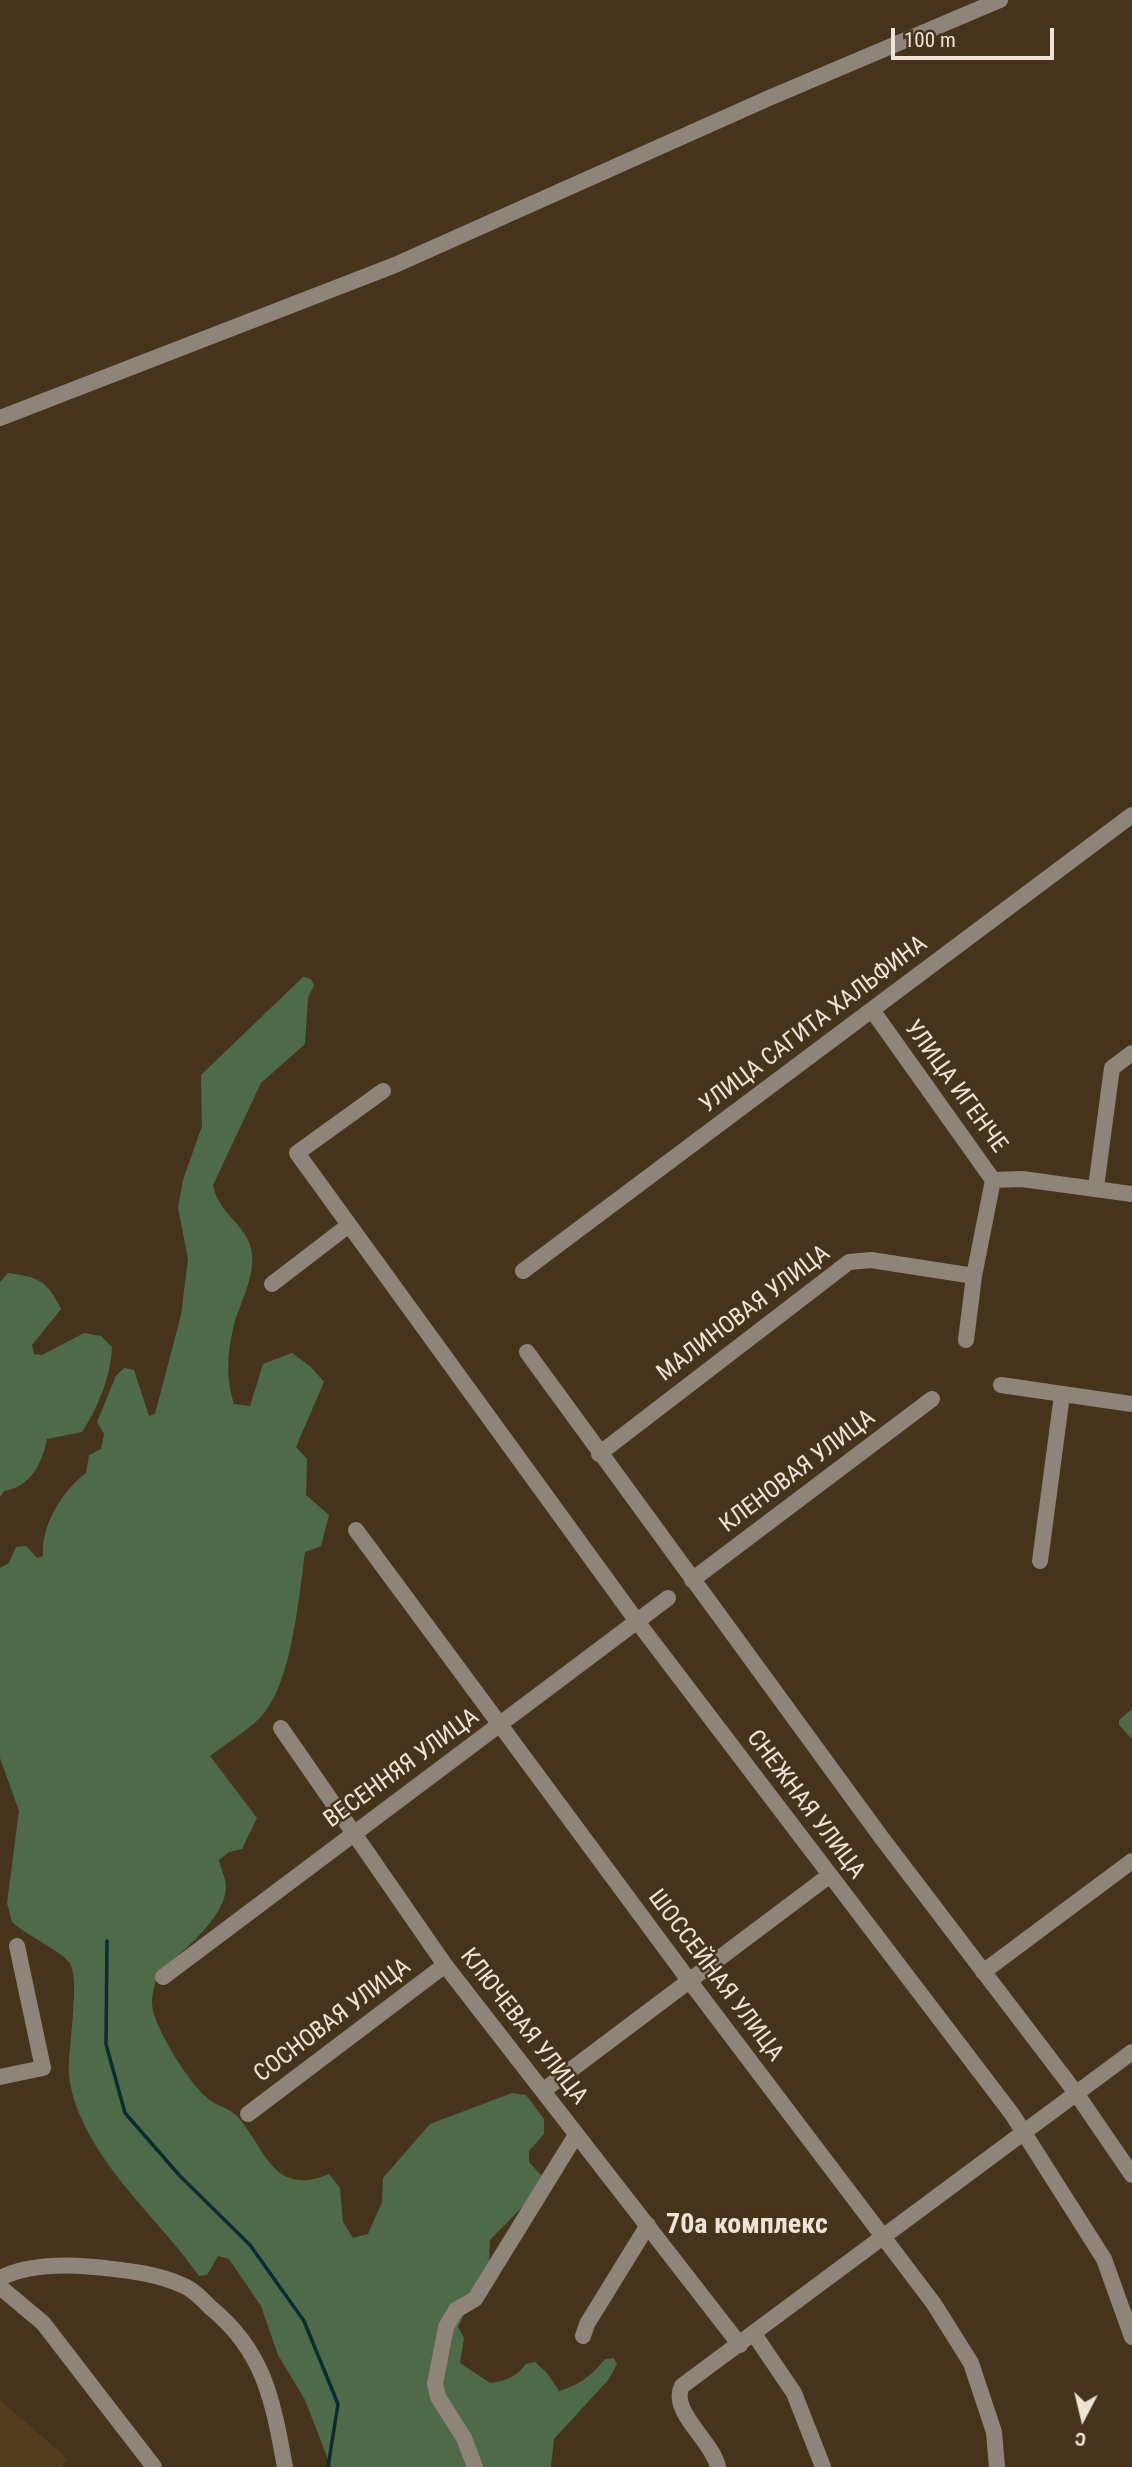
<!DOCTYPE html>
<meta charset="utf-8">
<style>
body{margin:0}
#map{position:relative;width:1132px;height:2467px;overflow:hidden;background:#46331c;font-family:"Roboto Condensed",sans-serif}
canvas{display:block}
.north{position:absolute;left:1048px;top:2383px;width:70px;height:70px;-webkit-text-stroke:5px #46331c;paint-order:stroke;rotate:187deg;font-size:19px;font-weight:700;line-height:28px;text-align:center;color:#f1e4d7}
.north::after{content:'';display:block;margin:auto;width:24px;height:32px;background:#f1e4d7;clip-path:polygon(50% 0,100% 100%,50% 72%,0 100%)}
.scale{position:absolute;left:891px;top:28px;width:163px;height:32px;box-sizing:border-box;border:4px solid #f1e4d7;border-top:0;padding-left:9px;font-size:21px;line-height:24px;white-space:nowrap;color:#f1e4d7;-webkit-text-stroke:5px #46331c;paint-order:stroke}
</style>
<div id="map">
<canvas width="1132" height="2467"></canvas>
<div class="north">С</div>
<div class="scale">100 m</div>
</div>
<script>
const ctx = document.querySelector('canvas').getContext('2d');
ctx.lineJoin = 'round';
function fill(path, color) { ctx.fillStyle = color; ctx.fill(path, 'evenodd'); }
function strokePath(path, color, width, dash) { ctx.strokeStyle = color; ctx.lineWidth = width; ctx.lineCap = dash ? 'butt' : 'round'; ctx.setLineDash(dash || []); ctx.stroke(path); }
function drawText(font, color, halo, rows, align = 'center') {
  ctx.font = font + ' "Roboto Condensed",sans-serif'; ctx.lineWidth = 5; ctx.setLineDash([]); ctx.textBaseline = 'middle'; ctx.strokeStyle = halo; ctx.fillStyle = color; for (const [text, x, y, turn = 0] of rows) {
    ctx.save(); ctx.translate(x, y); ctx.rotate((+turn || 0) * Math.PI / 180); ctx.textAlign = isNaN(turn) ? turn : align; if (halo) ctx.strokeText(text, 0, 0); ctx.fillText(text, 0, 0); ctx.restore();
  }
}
fill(new Path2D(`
 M0 2400 68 2459 62 2467H0Z`), '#543c1e');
fill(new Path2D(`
 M303 977 311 979 314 985 308 998 305 1044 261 1083 213 1185C218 1212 243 1223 250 1245 259 1273 239 1302 233 1329 227 1354 226 1380 234 1404L250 1406 263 1364 292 1353 311 1367 324 1382 296 1447 307 1459 306 1495 329 1515 321 1546 305 1552C299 1596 292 1678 265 1712 251 1729 227 1743 210 1756L257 1818 242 1849 229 1852 219 1860C221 1869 226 1879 226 1887 226 1917 180 1955 158 1971 156 1981 152 1993 152 2003 152 2025 188 2081 205 2096 213 2105 228 2107 237 2116 266 2148 272 2198 329 2174L340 2188 343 2222 353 2238 368 2234 382 2202 383 2178 430 2124 512 2093 526 2095 544 2119V2134L529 2151V2162L542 2176 533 2196 490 2240 489 2264 458 2327 464 2338 460 2363 490 2383C506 2381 516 2377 526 2364L535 2362 547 2373 559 2391C580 2385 592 2375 605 2359L614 2358 617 2364 609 2379 554 2439 551 2467H331L305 2400 278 2355 261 2306 229 2259 218 2256 207 2275 199 2276C161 2222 105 2176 79 2113 74 2101 69 2084 69 2072 68 2047 81 1977 69 1962 59 1950 26 1935 12 1922L7 1903 19 1811 0 1758V1568L9 1563 16 1547 26 1546 37 1558 43 1556C41 1525 62 1491 86 1473L89 1455 101 1449 104 1434 97 1422 116 1376 124 1368 134 1370 149 1416 155 1414 181 1315 188 1259 178 1208 183 1180 202 1126 201 1075Z
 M8 1273C38 1277 47 1280 61 1309L32 1345 34 1354 42 1355 84 1333 101 1336 112 1347C111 1376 98 1408 82 1432L47 1439C42 1463 31 1487 4 1491L0 1497V1282Z
 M1132 1709V1739L1119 1725V1720Z`), '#4f6a49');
strokePath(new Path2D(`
 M107 1941 106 2044 125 2113 180 2176 250 2245 304 2321 338 2404 328 2467`), '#0a2c2f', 3.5);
strokePath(new Path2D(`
 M0 418 395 265 769 98 1000 0
 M872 1010 993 1180
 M383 1091 297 1153 636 1620 1012 2114 1104 2259 1132 2337
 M993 1180 1022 1179 1132 1194
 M1096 1187 1112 1068 1132 1053
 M523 1271 1132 815
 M272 1284 349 1225
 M966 1340 974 1276 993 1180
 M527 1352 881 1837 1076 2093 1132 2175
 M1001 1385 1132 1404
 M599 1454 849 1262 871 1260 974 1276
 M356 1530 688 1979 934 2304 971 2363 994 2432 997 2467
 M1040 1561 1062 1395
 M692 1580 932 1399
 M281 1728 445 1965 740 2345
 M983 1972 1132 1861
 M163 1977 668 1598
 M0 2077 43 2068 17 1946
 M544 2090 830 1875
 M248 2114 445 1965
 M0 2278C30 2263 72 2264 105 2268 131 2271 158 2274 182 2285 193 2289 203 2300 211 2308 265 2352 273 2402 285 2467
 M0 2287 43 2323 154 2467
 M754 2334 794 2393 823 2467
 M583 2336 587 2324 648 2225
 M475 2467 464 2438 438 2397 435 2384 446 2327 456 2310 475 2299 576 2135
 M718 2467C712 2440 669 2411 682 2386L1132 2052`), '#8e8479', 16);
drawText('24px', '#f1e4d7', '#46331c', [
 ["УЛИЦА САГИТА ХАЛЬФИНА",814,1025,-37],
 ["УЛИЦА ИГЕНЧЕ",955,1087,54],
 ["МАЛИНОВАЯ УЛИЦА",744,1314,-37],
 ["КЛЕНОВАЯ УЛИЦА",798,1472,-37],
 ["ВЕСЕННЯЯ УЛИЦА",402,1769,-36],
 ["СНЕЖНАЯ УЛИЦА",805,1805,53],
 ["ШОССЕЙНАЯ УЛИЦА",715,1976,53],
 ["СОСНОВАЯ УЛИЦА",333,2021,-37],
 ["КЛЮЧЕВАЯ УЛИЦА",523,2027,52]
]);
drawText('bold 28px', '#f1e4d7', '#46331c', [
 ["70а комплекс",747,2226]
]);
</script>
